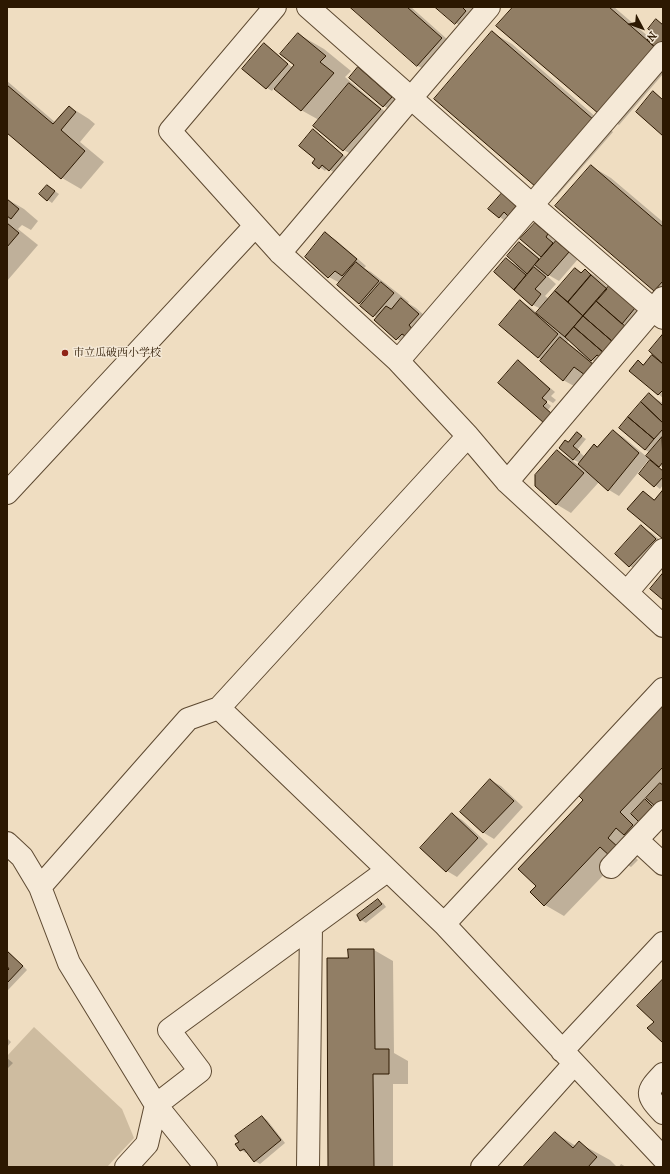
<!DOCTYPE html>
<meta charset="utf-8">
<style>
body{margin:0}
#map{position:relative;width:670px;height:1174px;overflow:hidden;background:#efddc1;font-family:"IM FELL French Canon",serif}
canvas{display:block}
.frame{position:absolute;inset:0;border:8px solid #2c1801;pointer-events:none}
.north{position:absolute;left:622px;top:8px;width:40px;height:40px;-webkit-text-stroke:3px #f5e9d7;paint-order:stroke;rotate:131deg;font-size:11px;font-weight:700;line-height:16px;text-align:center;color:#2c1801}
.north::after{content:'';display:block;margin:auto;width:14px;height:18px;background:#2c1801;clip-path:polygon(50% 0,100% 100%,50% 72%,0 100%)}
</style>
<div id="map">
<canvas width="670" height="1174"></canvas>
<div class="frame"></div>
<div class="north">N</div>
</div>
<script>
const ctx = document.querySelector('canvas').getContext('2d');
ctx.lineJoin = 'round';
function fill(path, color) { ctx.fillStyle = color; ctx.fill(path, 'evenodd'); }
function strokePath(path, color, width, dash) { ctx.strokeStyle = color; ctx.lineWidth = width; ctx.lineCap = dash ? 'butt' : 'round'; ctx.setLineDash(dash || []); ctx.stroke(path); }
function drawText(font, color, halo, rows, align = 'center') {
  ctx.font = font + ' "IM FELL French Canon","Noto Serif JP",serif'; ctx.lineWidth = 3; ctx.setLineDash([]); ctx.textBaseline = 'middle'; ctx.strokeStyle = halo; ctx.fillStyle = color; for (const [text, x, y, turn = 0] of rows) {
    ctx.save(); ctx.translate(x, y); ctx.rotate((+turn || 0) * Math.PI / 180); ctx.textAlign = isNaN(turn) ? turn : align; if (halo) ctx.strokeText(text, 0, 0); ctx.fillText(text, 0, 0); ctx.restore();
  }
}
fill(new Path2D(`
 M34 1027 122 1109 134 1138 107 1167H7V1056Z`), '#cebca0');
fill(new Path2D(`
 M352 7H411L457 48 433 74 418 66Z
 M436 7H492L471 32 456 23Z
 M514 7H614L650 38 654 33 657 21 663 25V74L619 125 600 113Z
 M493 33 512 44 613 132 556 197 537 186Z
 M298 34 324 49 351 71 345 77 390 116 354 156 344 150 314 126 319 120 301 110 274 88 272 91 267 88 244 69 264 44 293 68 295 65Z
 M359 69 378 80 411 108 403 117 384 106Z
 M7 81 56 123 70 107 89 119 95 124 80 142 104 162 81 189 62 178 7 131Z
 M318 134 347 158 335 173 327 168 325 171 313 162 316 159Z
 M591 166 611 178 663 222V295L655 291 557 206Z
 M47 186 59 194 52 203 48 200Z
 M502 195 521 209 514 218 509 215 504 220 500 217Z
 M7 199 24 209 38 221 31 230 22 225 18 229 38 245 7 281Z
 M535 224 545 230 557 241 556 242 567 249 578 259 559 281 545 273V274L556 284 545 296 549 299 576 269 583 273 585 270 595 276 609 288 610 287 620 293 645 315 602 366 590 359V360L603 371 584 373 574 386 563 380 538 357 520 301 530 307 537 313 541 309 533 305 514 289 506 259 518 266 519 243 529 249 542 260 543 258 522 239ZM569 340 579 348 577 350 567 342Z
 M326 234 336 240 366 266 364 268 371 272 409 302 408 303 416 308 433 323 412 348 397 339 375 320 377 318 362 305 338 285 340 283 329 277 306 257Z
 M663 336V398L630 371 638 362 644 365 654 355Z
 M523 365 555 392 551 396 556 400 553 403 548 400 546 402 551 406 548 410 556 417 550 425Z
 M649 395 663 403V468L650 458 619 496 609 490 599 482 571 513 556 504 557 451 572 460 568 443 577 433 586 439 577 450 585 457 598 448 613 431 623 437 647 457 651 453 645 450ZM574 460 580 463 578 465 573 461Z
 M650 461 663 471V485L660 489 640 473Z
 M641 527 652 533 663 543 640 572 630 566 617 554Z
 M663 708V808L626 849 638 860 631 867 618 860 564 916 545 905 538 886 585 800Z
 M490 780 501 786 523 807 494 839 484 833 461 812Z
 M452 814 462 820 488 844 457 877 447 871 421 848Z
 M378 901 383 903 386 907 366 923 361 920Z
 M7 950 27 970 8 990 7 972 11 968 7 965Z
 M374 950 393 961 394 1053 408 1061V1084H393V1167H329L349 959Z
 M7 1038 11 1042 7 1047Z
 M7 1058 13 1063 7 1069Z
 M262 1117 267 1120 285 1143 260 1164 255 1161 248 1152 246 1153 241 1150V1142Z
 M555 1133 576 1146 579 1143 610 1160 617 1167H524Z
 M621 1164 626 1167H619Z`), '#0003');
const building = new Path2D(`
 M350 7H407L442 38 417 66Z
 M435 7H462L466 11 455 24Z
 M513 7H609L656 48 599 114 496 26Z
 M656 19 663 25V40L656 48 647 40 653 33 648 29Z
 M492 31 594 120 536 187 434 99Z
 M298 33 326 56 320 62 334 73 301 111 274 89 294 65 280 54Z
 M264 43 288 64 266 89 242 69Z
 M358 67 392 97 383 107 349 78Z
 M349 83 381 109 343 151 313 126Z
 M7 85 53 124 69 106 76 112 61 130 85 151 61 179 7 133Z
 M653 91 663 100V136L636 112Z
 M313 129 343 155 329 171 322 165 319 169 312 163 315 159 299 146Z
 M591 165 663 227V281L654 291 555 206Z
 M47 185 55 191 47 201 39 194Z
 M502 193 516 206 508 216 504 212 499 218 488 209Z
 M7 199 19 209 11 219 7 216Z
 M7 223 19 233 7 247Z
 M535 223 548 234 546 237 553 243 541 257 520 239Z
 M325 232 357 259 342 276 335 271 328 278 305 257Z
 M556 241 569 252 548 276 535 265Z
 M519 242 539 259 527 274 507 256Z
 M506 258 526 275 514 290 494 272Z
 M356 262 379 281 359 304 337 285Z
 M534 267 546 277 535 289 541 294 532 306 514 290Z
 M575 268 581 273 585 269 591 275 568 302 555 291Z
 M591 275 607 289 583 316 568 302Z
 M381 282 394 293 373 317 360 306Z
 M609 286 635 308 622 324 596 301Z
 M555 291 583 316 565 337 536 313Z
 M401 298 419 314 409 325 412 329 405 336 402 334 396 340 374 320 386 306 391 309Z
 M520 300 558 334 538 358 499 325Z
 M596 301 626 327 613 342 583 316Z
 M583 316 613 342 604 353 574 327Z
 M574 327 604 353 600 357 597 355 591 361 565 337Z
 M663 334V364L649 351Z
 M560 337 594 365 585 375 574 367 563 381 540 361Z
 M652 355 663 364V390L658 395 629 371 638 360 643 365Z
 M518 360 550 389 542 398 547 402 543 406 552 414 544 423 498 383Z
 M649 393 663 406V423L641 402Z
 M641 402 663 423V429L654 439 628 417Z
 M628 417 654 439 645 450 619 428Z
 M613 430 639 453 608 491 578 464 594 444 597 447Z
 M577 432 582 436 573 446 580 452 573 460 559 448 565 440 568 442Z
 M662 437 663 462 659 467 646 456Z
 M557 450 584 473 556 505 535 486V475Z
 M650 460 663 471V477L654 487 639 474Z
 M663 490V539L627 509 643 491 654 500Z
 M641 525 656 539 629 567 615 554Z
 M663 573V600L650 589Z
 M661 705 663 707V767L620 812 633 825 624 835 616 828 608 838 619 848 611 857 600 847 544 906 530 892 536 886 518 869 583 800 577 794Z
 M490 779 514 801 483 833 460 812Z
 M660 783 663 785V800L656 807 646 798Z
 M645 799 655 809 641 824 631 814Z
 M452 813 478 838 446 872 420 848Z
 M378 899 382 904 360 921 357 915Z
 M348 949H374L375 1049H389V1074H373L374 1167H328L327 958H348Z
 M7 951 23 966 7 983V971L9 969 7 966Z
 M663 979V1043L647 1028 654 1022 637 1006Z
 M262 1116 281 1140 254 1162 244 1149 240 1151 235 1144 239 1142 235 1136Z
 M555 1132 573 1148 579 1141 597 1157 588 1167H523Z`);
fill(building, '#917e65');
strokePath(building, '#2c1801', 1);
const minor = new Path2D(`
 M275 7 170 131 280 253 398 361 468 436 507 482 663 626
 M308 7 532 205 663 318
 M280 253 411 98 489 7
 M398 361 663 53
 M507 482 663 298
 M7 493 255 226
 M627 592 663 550
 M219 708 444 924 663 1158
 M637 840 663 864
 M7 843 22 857 40 887 69 963 156 1105 206 1167
 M611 867 663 812
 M40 887 188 719 219 708 468 436
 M444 924 663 689
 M562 1051 663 943
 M663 1074C646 1092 645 1094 663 1113
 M126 1167 147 1144 156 1105 200 1071 169 1030 388 870
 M308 1167 311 926
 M482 1167 574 1064`);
strokePath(minor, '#5d4931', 24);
strokePath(minor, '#f5e9d7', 22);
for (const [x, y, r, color] of [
 [65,353,4,"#8f2418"]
]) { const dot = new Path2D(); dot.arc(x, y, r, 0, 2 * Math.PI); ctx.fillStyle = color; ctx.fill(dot); strokePath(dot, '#f5e9d7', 1.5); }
drawText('11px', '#2c1801', '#f5e9d7', [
 ["市立瓜破西小学校",73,353]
], 'left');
</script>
